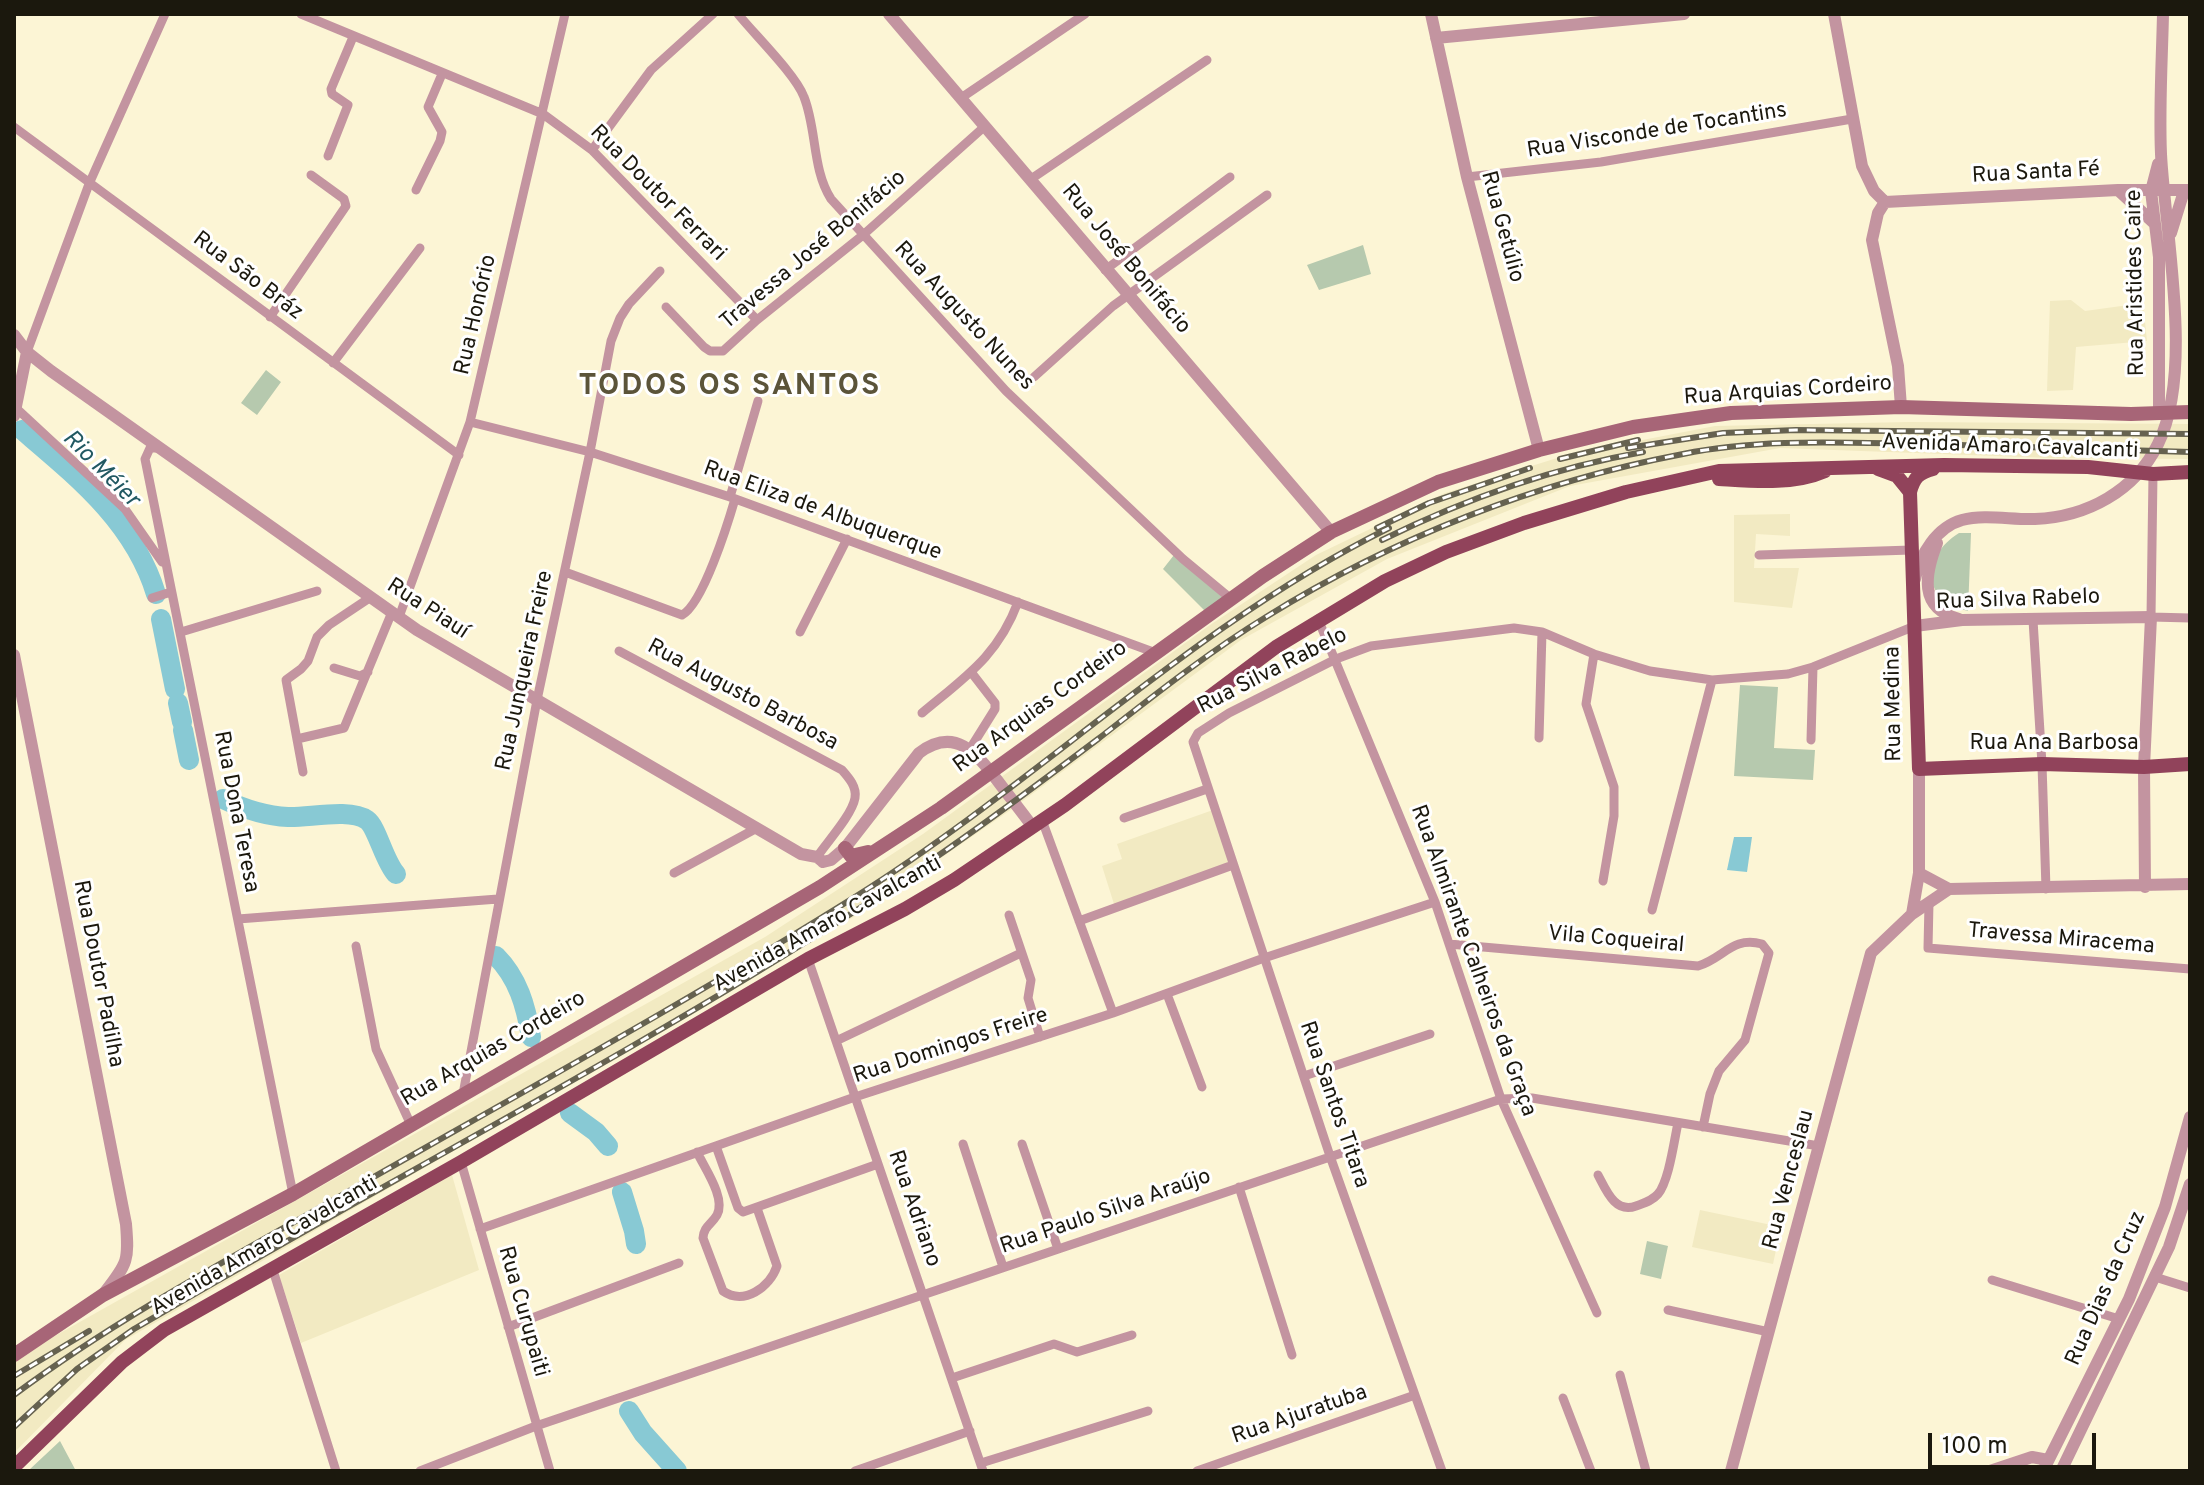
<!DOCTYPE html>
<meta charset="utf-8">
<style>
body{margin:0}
#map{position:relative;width:2204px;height:1485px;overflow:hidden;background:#fcf5d5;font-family:Overpass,sans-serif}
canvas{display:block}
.frame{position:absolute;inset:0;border:16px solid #1b180d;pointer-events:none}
.scale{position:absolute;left:1928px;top:1433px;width:168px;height:36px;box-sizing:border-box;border:4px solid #1b180d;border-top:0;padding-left:10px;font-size:24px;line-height:28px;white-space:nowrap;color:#1b180d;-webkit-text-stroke:6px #fff;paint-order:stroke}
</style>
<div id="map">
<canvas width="2204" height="1485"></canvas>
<div class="frame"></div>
<div class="scale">100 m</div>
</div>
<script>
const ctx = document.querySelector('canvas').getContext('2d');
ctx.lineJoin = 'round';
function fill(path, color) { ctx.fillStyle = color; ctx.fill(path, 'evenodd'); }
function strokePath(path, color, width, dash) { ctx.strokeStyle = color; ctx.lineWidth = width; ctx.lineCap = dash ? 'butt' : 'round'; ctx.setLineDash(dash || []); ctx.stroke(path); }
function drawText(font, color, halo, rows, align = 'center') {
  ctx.font = font + ' Overpass,sans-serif'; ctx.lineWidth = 6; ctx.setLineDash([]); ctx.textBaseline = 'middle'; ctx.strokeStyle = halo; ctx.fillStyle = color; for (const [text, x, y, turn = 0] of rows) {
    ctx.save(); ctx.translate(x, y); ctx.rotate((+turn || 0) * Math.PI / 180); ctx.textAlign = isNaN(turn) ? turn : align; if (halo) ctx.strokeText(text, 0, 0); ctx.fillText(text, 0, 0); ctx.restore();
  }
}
fill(new Path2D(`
 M2071 300 2085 311 2143 303 2147 341 2076 347 2073 390 2047 391 2050 301Z
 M1909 422 2190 424V459L2051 458 1780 448 1570 486 1387 559 1241 640 1009 811 867 909 674 1024 125 1340 14 1453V1363L53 1337 765 937 923 834 1210 625 1316 555 1445 493 1570 454 1715 426Z
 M1790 514V536L1756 534 1754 568H1799L1792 608 1734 602V515Z
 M1213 810 1229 863 1114 904 1102 866 1122 859 1117 844Z
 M452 1175 479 1270 301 1343 279 1275Z
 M1700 1210 1781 1227 1773 1264 1692 1247Z`), '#f2eac2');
fill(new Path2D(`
 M1363 245 1371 274 1319 290 1307 265Z
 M266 370 281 382 257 415 241 403Z
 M1959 533H1971L1968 611C1920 600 1922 556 1959 533Z
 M1174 555 1224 598 1206 612 1163 569Z
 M1740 685 1778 687 1774 748 1815 750 1813 780 1734 776Z
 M1647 1241 1668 1246 1661 1279 1640 1274Z
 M60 1441 76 1471H29V1470Z`), '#b6c9ae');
fill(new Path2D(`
 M1734 837H1752L1747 872 1727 870Z`), '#88c9d4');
strokePath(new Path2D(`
 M22 430C77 477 134 522 156 594
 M161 619 175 689
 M178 703 182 722
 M183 730 189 760
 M223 799C244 809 264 816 288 817 308 818 350 808 367 820 377 827 384 861 396 874
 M496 956C518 978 526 1006 531 1037
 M570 1113 596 1132 608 1146
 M622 1192 634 1231 636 1244
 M629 1411 643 1433 677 1471`), '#88c9d4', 20);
strokePath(new Path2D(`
 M301 14 543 114 592 150 757 320
 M738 14C754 34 796 75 804 97 817 130 812 169 831 199L1006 391 1183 559 1230 598
 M961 98 1085 14
 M14 127 459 455
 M592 150 651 70 713 14
 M328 156 348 105 332 94 331 89 353 37
 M1467 177 1601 162 1852 119
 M1031 179 1207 60
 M416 190 440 141 442 132 428 107 442 74
 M1105 270 1230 177
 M666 307 704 347 710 351H723L757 320 863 235 984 127
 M270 317 346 206 344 199 311 175
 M27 352 89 184 165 14
 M333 363 420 248
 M1034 377 1113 306 1267 195
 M16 408 125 509 162 562
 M470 422 590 452 730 497 1156 653
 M160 448H150L145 459 293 1194
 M2153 474 2151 617 2190 618
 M730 497 758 401
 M1759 555 1911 550
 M565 572 682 615C703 604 728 523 735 499
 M152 598 171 592
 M399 617 470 422 565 14
 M1318 619 1435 902 1501 1099 1597 1313
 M2033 620 2042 764 2046 889
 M181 632 317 591
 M800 632 847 539
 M619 651 842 770C849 778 857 787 855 798 852 815 827 842 817 857
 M1594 654 1586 704 1614 787V816L1603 881
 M334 668 360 676 368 672
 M922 713C965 677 998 656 1018 602
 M1539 738 1542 632
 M297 739 344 728 392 612
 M1811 740 1813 667
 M970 749 995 709V703L971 672
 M303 772 286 680 301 669 308 661 317 637 329 625 371 597
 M1124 818 1207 789
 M1042 820 1113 1013
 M674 873 757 828
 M1929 903 1928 948 2190 969
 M1652 910 1712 680
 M1009 915 1031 980 1028 998 1040 1037
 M238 919 498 899
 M1079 921 1233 865
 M1449 944 1698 966C1724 958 1732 936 1762 944L1769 953 1745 1040 1719 1071 1710 1094 1703 1127
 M356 946 376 1049 411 1125
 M808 959 983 1471
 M1167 994 1202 1087
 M836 1041 1021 953
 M1304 1076 1430 1034
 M463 1094 537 700 590 452 611 341 620 318 629 304 660 271
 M963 1144 1003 1267
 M1022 1144 1058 1249
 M716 1146 738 1208 743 1212 878 1164
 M697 1152C705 1169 726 1198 717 1215 711 1225 704 1226 703 1238L723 1291C744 1306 770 1287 777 1266L757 1208
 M461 1162 550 1471
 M1598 1175C1606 1190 1615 1214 1636 1206 1644 1203 1652 1201 1658 1194 1669 1181 1674 1141 1678 1123
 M1239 1187 1292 1355
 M480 1229 855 1097 1113 1013 1264 958 1435 902
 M272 1267 336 1471
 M2155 1277 2190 1288
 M1992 1280 2119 1319
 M1668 1310 1769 1332
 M508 1327 679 1263
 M1620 1375 1646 1471
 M952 1378 1054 1344 1077 1352 1132 1335
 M1563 1398 1591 1471
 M981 1463 1148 1411
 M420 1471 536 1426 1501 1099 1532 1098 1819 1146
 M855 1471 970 1431
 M1197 1471 1415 1395
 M1442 1471 1330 1156 1193 742 1198 733 1229 713 1336 659 1371 646 1514 628 1542 632 1594 654 1650 671 1712 680 1788 674 1813 667 1915 626`), '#c394a0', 9);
strokePath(new Path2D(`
 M889 14 1331 532
 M1431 14 1467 177 1539 450
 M1834 14 1862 166 1874 191 1885 202
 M1436 38 1684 14
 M2158 164 2151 191 2159 257V412
 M2118 190 2154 223
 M1885 202 2118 190H2190
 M1885 202 1878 213 1872 240 1898 366 1901 407
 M2171 233 2184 191
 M14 335 27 352 51 371 417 630 801 854 817 857 823 862
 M14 416 27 352
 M1937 543C1925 574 1918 608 1959 619
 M1915 579C1920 554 1937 527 1962 520 1985 514 2012 520 2035 519 2087 517 2135 491 2158 444 2194 372 2165 233 2161 154 2159 108 2162 60 2163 14
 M1915 626 1962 620 2151 617 2144 767 2145 887
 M14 655 126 1224C129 1260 128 1263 105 1292
 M823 862 831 860 845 848 919 753C955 726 976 753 997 780 1009 796 1021 811 1032 826
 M1919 873 1949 889
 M1912 914 1919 873V769
 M1731 1471 1871 953 1912 914 1949 889 2190 884
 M1990 1471 2032 1457 2048 1460
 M2043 1471 2129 1299 2165 1207 2190 1117
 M2061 1471 2169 1247 2190 1184`), '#c394a0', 12);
strokePath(new Path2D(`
 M845 848 851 856 868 852
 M14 1355 103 1295 293 1194 820 887 941 808 1263 576 1331 532 1438 482 1539 450 1633 427 1731 413 1901 407 2131 414 2190 412`), '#a76577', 14);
strokePath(new Path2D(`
 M1878 469 1897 476 1910 492
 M1933 469C1918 473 1914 478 1910 492L1919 769 2042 764 2144 767 2190 764
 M1719 479C1753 481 1793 485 1825 471
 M14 1467 122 1362 164 1330 461 1162 808 959 905 909 954 880 1065 805 1276 647 1385 581 1446 552 1524 523 1626 492 1719 471 1944 465 2088 467 2153 474 2190 472`), '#91435b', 14);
const rail = new Path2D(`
 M1628 448 1723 433 1796 430 2190 434
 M1560 459 1638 440
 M1377 528 1429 503 1530 468
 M1382 540C1465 499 1552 468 1643 452
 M14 1376 89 1331
 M14 1395C115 1320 225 1261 335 1199 510 1099 687 1002 858 895 1040 780 1195 624 1389 528
 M14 1427 77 1369 134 1329C376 1187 626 1058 863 906 944 854 1021 797 1098 739 1152 697 1207 653 1266 617 1393 538 1536 482 1683 454 1762 438 1845 443 1925 444 2013 447 2102 449 2190 452`);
strokePath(rail, '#666250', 6);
strokePath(rail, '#fff', 3, [9]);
drawText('22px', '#1b180d', '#fff', [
 ["Rua Visconde de Tocantins",1657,132,-9],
 ["Rua Santa Fé",2036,174,-3],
 ["Rua Doutor Ferrari",657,194,45],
 ["Rua Getúlio",1501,227,75],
 ["Travessa José Bonifácio",814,251,-40],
 ["Rua José Bonifácio",1125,260,50],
 ["Rua São Bráz",247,277,37],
 ["Rua Aristides Caire",2137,283,-91],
 ["Rua Honório",477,315,-77],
 ["Rua Augusto Nunes",963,317,47],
 ["Rua Arquias Cordeiro",1788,392,-4],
 ["Avenida Amaro Cavalcanti",2010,448,2],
 ["Rua Eliza de Albuquerque",822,512,20],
 ["Rua Silva Rabelo",2018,601,-2],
 ["Rua Piauí",427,610,33],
 ["Rua Junqueira Freire",526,671,-78],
 ["Rua Silva Rabelo",1273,672,-27],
 ["Rua Augusto Barbosa",742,696,28],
 ["Rua Medina",1895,704,-91],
 ["Rua Arquias Cordeiro",1041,708,-36],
 ["Rua Ana Barbosa",2054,745],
 ["Rua Dona Teresa",235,812,79],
 ["Avenida Amaro Cavalcanti",828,925,-29],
 ["Travessa Miracema",2061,940,5],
 ["Vila Coqueiral",1616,941,5],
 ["Rua Almirante Calheiros da Graça",1472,961,70],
 ["Rua Doutor Padilha",97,974,79],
 ["Rua Domingos Freire",951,1047,-18],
 ["Rua Arquias Cordeiro",494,1050,-30],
 ["Rua Santos Titara",1333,1105,71],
 ["Rua Venceslau",1790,1180,-75],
 ["Rua Adriano",913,1209,71],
 ["Rua Paulo Silva Araújo",1106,1213,-19],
 ["Avenida Amaro Cavalcanti",265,1247,-30],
 ["Rua Dias da Cruz",2107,1289,-66],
 ["Rua Curupaiti",522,1312,74],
 ["Rua Ajuratuba",1300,1416,-19]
]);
drawText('italic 24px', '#225962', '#fff', [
 ["Rio Méier",100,470,45]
]);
ctx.letterSpacing = '2px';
drawText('bold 30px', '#5b5439', '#fff', [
 ["TODOS OS SANTOS",730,388]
]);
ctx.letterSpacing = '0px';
</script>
